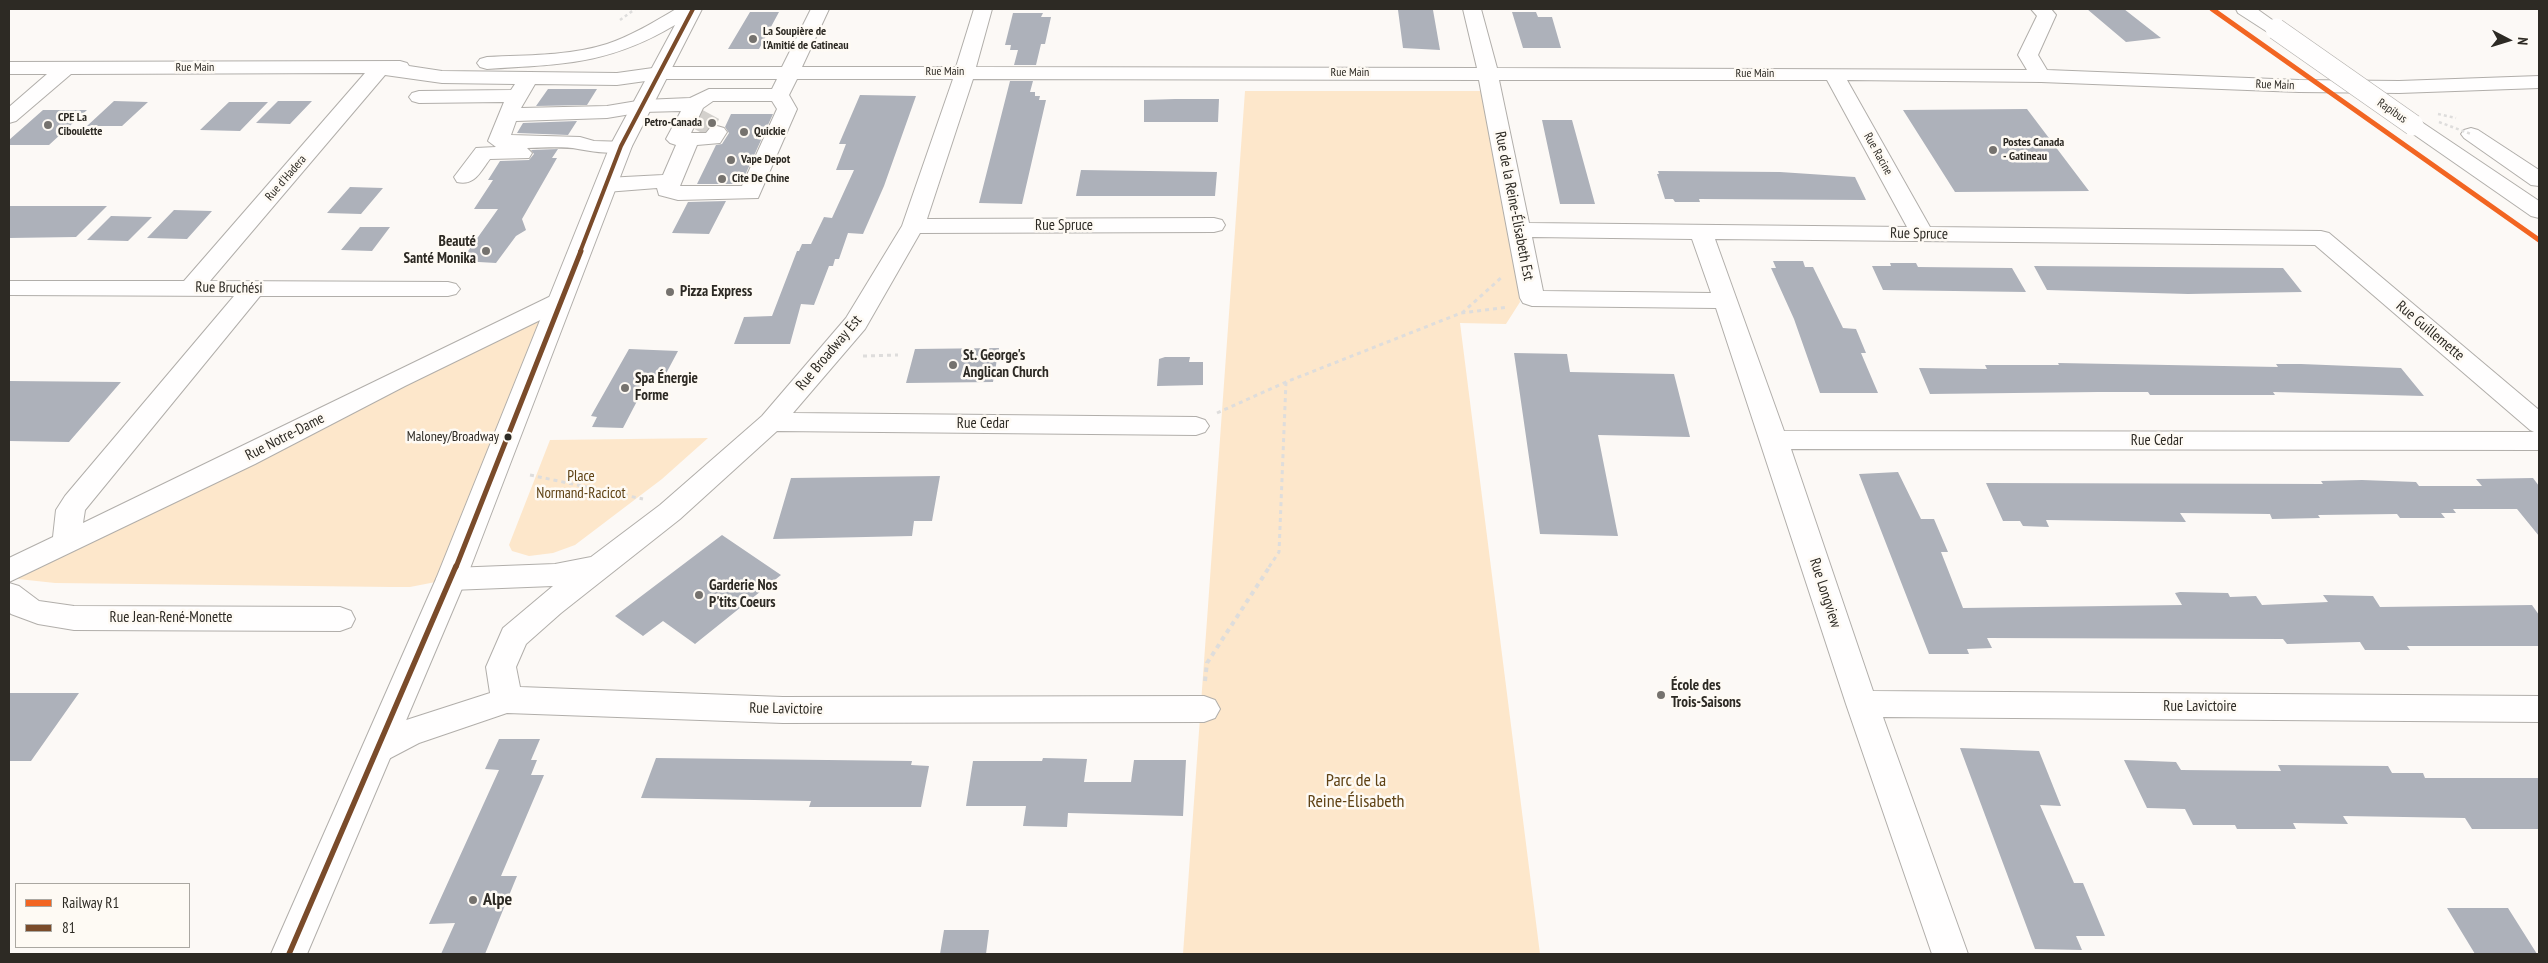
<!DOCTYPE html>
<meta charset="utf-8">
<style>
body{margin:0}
#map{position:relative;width:2548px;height:963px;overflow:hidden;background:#fcf9f6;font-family:"PT Sans Narrow",sans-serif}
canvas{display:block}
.frame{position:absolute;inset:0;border:10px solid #2d2a24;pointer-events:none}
.legend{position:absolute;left:15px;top:883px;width:175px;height:65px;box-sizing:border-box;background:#fefaf4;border:1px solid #aaa7a1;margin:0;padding:6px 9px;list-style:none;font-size:15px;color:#2d2a24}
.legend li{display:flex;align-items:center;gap:10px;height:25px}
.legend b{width:25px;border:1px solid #aaa7a1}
.north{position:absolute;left:2483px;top:15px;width:50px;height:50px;-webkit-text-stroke:4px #fefaf4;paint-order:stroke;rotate:95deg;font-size:14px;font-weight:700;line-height:20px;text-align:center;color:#2d2a24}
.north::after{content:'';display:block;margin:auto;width:18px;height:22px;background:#2d2a24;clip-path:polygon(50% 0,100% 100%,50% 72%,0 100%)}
</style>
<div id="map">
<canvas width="2548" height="963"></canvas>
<div class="frame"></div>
<ul class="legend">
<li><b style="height:6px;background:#f26522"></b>Railway R1</li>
<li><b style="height:6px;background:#7a4b2a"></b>81</li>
</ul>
<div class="north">N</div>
</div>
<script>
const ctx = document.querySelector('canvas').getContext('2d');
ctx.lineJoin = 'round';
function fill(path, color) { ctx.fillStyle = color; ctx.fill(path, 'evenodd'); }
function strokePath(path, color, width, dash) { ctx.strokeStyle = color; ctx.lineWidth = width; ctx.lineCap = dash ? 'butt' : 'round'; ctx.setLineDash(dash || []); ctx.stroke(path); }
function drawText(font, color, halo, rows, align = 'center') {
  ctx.font = font + ' "PT Sans Narrow",sans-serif'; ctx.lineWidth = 5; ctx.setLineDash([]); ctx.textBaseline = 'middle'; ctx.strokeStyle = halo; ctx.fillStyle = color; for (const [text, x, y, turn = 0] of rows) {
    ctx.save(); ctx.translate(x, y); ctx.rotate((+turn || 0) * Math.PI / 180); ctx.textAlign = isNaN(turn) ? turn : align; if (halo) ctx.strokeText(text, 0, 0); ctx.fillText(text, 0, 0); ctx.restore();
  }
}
fill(new Path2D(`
 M1245 91H1485L1520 302 1506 324 1460 323 1540 954H1183Z
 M560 301 451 579 410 587H391L55 583 9 578V571Z
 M708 438 662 479 575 545 553 553 529 556 512 551 509 545 550 440Z`), '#fde7cb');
fill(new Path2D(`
 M2087 9H2124L2161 38 2126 42Z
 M1398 10H1433L1440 50 1403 48Z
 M750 12H779L759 49H728Z
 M1512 12H1536L1538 17H1552L1561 48H1523Z
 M1013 13H1043L1041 17H1051L1045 44H1041L1036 65H1014L1018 50H1010L1011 45H1005Z
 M1010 81H1033L1030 92H1035V96H1040L1039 100H1046L1022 204 979 203Z
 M548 89H597L587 105 536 106Z
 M860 95 916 96 884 186 863 234 848 233 839 259H835L833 266H829L814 305 801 304 790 344H734L744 317 772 316 797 251H799L802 244H811L824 217 832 218 854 170H836L846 144H839Z
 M1175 99H1219L1218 122H1144V100Z
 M114 101 148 102 122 126H87Z
 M278 101H312L290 124 256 123Z
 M229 102H268L240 131 200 130Z
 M2027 109 2089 191 1955 192 1903 110Z
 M43 110H87L49 145H9V140Z
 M731 114H773L741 184H697L716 145 722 144 729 133 725 127Z
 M1542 120H1572L1595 204H1560Z
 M577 121 568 135 517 133 523 123Z
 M558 149 552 158H557L522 219 526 230 516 236 496 263 461 261 498 209H474L493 180H488L500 161 529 160 534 154 531 150Z
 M1081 170 1217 172 1215 196H1076Z
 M1658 171 1780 172 1855 177 1866 200 1699 199 1700 202H1675L1673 199H1665L1657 174H1659Z
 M350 187 383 188 361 214 327 213Z
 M726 201 709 234 672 233 688 202Z
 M9 206H107L76 237 9 238Z
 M174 210 212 211 187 239 147 238Z
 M111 216 152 217 128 241 87 240Z
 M360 227H390L372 251 341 250Z
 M1773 261H1803L1805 267H1813L1843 328 1856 329 1866 353H1861L1878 393H1820L1794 319 1771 268H1776Z
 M1890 263H1916L1918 267 2012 268 2026 292 1883 290 1872 266H1891Z
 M2034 266 2283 268 2302 292 2188 294 2047 290Z
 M999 348 993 382 906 383 915 349Z
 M629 349 678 351 661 383 647 382 623 428 592 427 597 417 591 416Z
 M1514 353 1567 354 1570 372 1674 374 1690 437 1598 435 1618 536 1540 534Z
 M1165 357H1190L1189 362H1203V385L1157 386 1159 359Z
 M2058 363 2278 367 2276 364H2301L2401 368 2424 396 2273 392 2275 395H2150L2148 392H2098L1930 394 1919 368 1987 369 1985 365H2059Z
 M9 381 121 382 69 442 9 441Z
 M1898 472 1921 519H1934L1948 552H1941L1963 608 2182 605 2175 593 2180 592 2228 593 2230 597 2256 596 2262 605 2328 602 2323 595 2373 596 2380 607 2532 605 2539 615V646H2407L2410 650H2365L2360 642 2287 644 2283 639 1987 638 1992 648 1967 649 1969 654H1929L1859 474Z
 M940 476 932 521H914L912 536 773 539 791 478Z
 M2533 478 2539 486V536L2517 509H2453L2456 513H2441L2445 518H2400L2397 514 2318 515 2320 518 2272 519 2270 514 2180 513 2186 522 2046 520 2049 527 2023 526 2020 521H2003L1986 483 2323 484 2321 481 2362 480 2416 482 2419 486H2482L2476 479Z
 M722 535 781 575 695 644 663 621 643 636 615 616Z
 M9 693H79L31 761H9Z
 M499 739H540L531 760H537L531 775H544L501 876H517L485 954H441L455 923 429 924 499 770 485 769Z
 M1960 748 2039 751 2061 806 2040 805 2074 883H2083L2105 936H2076L2082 950 2035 949Z
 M656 758 912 761 911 765 929 766 921 807H809L811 801 641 798Z
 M1043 758 1087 759 1084 782H1131L1134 760H1186L1183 816 1068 813 1067 827 1023 826 1026 806H966L973 761H1042Z
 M2124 760 2176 762 2181 770 2281 771 2278 765 2388 766 2392 773H2423L2425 778H2539V829H2472L2465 818 2343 816 2348 824 2293 823 2296 829H2237L2235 825H2193L2185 809 2147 808Z
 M2447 908H2508L2537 954H2475Z
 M944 930H989L986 954H940Z`), '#adb1ba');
strokePath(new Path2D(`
 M700 132 710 114`), '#d3d0cc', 21, [21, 11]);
const minor = new Path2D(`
 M811 9H829L802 67H956L974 9H992L976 67 1477 68 1463 9H1481L1497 68 2027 70 2018 55 2037 16 2031 9H2051L2056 15 2038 55 2047 70 2299 80 2399 81 2539 76V88L2399 93 2299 92 2041 82 1847 80 1930 227 2321 231 2329 233 2539 410V450L1791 449 1873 691 2539 696V722L1883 717 1968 954H1932L1846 704 1716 308 1532 306 1523 303 1520 298 1479 80 973 79 927 219 1214 218 1222 220 1225 225 1222 230 1214 232 920 233 865 329 793 413 1196 417 1205 420 1209 426 1205 432 1196 435 777 431 680 519 561 613 526 644 516 667 520 687 783 697 1204 696 1215 700 1220 709 1215 718 1204 722 783 723 507 713 419 743 379 764 367 760 363 750 367 740 397 723 490 693 486 667 503 628 553 586 451 590 441 587 436 579 441 571 451 568 555 564 591 557 660 505 762 416 846 318 902 226 953 79H797L789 95 797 109 758 198 678 200 659 195 657 188 606 192 598 190 595 185 598 180 606 178 663 175 676 145 670 143 666 139 681 111 643 112 607 118 516 121 511 135 580 137 594 141 628 142 632 146 628 150C611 155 595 152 578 149 562 146 543 148 527 148L532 153 529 158 490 159C480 172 475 186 457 182L454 177 476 148 496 147 488 141 504 102 419 103 412 101 409 97 412 93 419 91 511 90 515 84 442 83 385 75 210 281 448 282 456 284 460 289 456 294 448 296H260L85 510 83 523 551 296 560 293 569 296 572 301 569 306 405 386 255 464 9 582V558L53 537 56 510 65 496 234 296 9 295V281H184L365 73 71 74 16 121 9 123V107L47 74H9V62L400 61 407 63 409 66 442 71 617 73 660 67H782ZM660 79H777L772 89H709L690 98 643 100 607 106 521 108 535 84 617 85ZM1499 80H1827L1907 227 1529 223ZM713 101H772L777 109 742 186H680L697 145 720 143 727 132 724 128 717 126 710 128 706 133H691L703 108ZM1532 237 1692 239 1711 293 1543 291ZM1715 239 2315 245 2530 430 2534 432 1784 431Z
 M2236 9H2257L2285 29 2283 33H2269L2238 13Z
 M2413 119 2420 121 2539 201V218L2531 216 2406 129 2403 125 2406 121Z
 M2471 128 2478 130 2539 170V186L2531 185 2464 138 2461 134 2464 130Z
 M9 583 19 586 39 601 74 606 340 607 351 611 355 619 351 627 340 631 74 630 38 624 11 614 9 612Z`);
const major = new Path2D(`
 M676 9H702L632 146 466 579 307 954H271L436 579 610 146 675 25C608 65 562 64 487 69L480 67 477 63 480 59 487 57C526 55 569 56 607 44 631 36 654 22 676 9Z`);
strokePath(minor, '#b1aeaa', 2);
strokePath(major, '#b1aeaa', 2);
strokePath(new Path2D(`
 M620 20 635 9
 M2438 114 2456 118`), '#dedddc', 2.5, [3, 3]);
strokePath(new Path2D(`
 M1462 313 1502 277
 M863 356 898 355
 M1217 413 1286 382 1461 313 1508 307
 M530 475 643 499
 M1269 567 1279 552 1286 382`), '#dedddc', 3, [4, 4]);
strokePath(new Path2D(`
 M1205 681 1207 663 1270 566`), '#dedddc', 4, [4.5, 4.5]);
fill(minor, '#fffefe');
fill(major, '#fffefe');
const minorBridge = new Path2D(`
 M2276 29 2413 125`);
strokePath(minorBridge, '#b1aeaa', 22, []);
strokePath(new Path2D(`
 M2439 122 2471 134`), '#dedddc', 2.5, [3, 3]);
strokePath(minorBridge, '#fffefe', 21);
strokePath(new Path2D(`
 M580 252 621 146 693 9`), '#7a4b2a', 4);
strokePath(new Path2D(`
 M456 567 581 251`), '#7a4b2a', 5);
strokePath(new Path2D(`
 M289 954 456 566`), '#7a4b2a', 5.5);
strokePath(new Path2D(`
 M2212 9 2539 240`), '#f26522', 5);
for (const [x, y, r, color] of [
 [753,39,5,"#75726e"],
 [712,123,5,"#75726e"],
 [48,125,5,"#75726e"],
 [744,132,5,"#75726e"],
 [1993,150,5,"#75726e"],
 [731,160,5,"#75726e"],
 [722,179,5,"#75726e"],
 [486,251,5,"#75726e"],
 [670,292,5,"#75726e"],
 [953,365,5,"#75726e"],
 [625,388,5,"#75726e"],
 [508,437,4.5,"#2d2a24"],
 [699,595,5,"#75726e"],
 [1661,695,5,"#75726e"],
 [473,900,5,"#75726e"]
]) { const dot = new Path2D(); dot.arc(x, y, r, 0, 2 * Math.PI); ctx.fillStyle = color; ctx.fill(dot); strokePath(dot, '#fefaf4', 2); }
drawText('bold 12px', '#2d2a24', '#fefaf4', [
 ["La Soupière de",763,32],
 ["l'Amitié de Gatineau",763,46],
 ["CPE La",58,118],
 ["Ciboulette",58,132],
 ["Petro-Canada",702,123,"right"],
 ["Quickie",754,132],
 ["Postes Canada",2003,143],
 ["- Gatineau",2003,157],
 ["Vape Depot",741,160],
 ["Cite De Chine",732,179]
], 'left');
drawText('12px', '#2d2a24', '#fefaf4', [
 ["Rue Main",195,68],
 ["Rue Main",945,72],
 ["Rue Main",1350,73],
 ["Rue Main",1755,74],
 ["Rue Main",2275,85,2],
 ["Rapibus",2392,111,35],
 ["Rue Racine",1878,154,61],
 ["Rue d'Hadera",286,178,-49]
]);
drawText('14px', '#2d2a24', '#fefaf4', [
 ["Maloney/Broadway",499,437]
], 'right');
drawText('15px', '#2d2a24', '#fefaf4', [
 ["Rue de la Reine-Élisabeth Est",1514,206,79],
 ["Rue Spruce",1064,226],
 ["Rue Spruce",1919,234,1],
 ["Rue Bruchési",229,288,1],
 ["Rue Guillemette",2430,331,40],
 ["Rue Broadway Est",829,353,-50],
 ["Rue Cedar",983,424],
 ["Rue Notre-Dame",285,437,-27],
 ["Rue Cedar",2157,441],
 ["Rue Longview",1825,593,72],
 ["Rue Jean-René-Monette",171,618],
 ["Rue Lavictoire",2200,707],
 ["Rue Lavictoire",786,709,1]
]);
drawText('bold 15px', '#2d2a24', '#fefaf4', [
 ["Beauté",476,242,"right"],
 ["Santé Monika",476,259,"right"],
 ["Pizza Express",680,292],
 ["St. George's",963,356],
 ["Anglican Church",963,373],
 ["Spa Énergie",635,379],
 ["Forme",635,396],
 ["Garderie Nos",709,586],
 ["P'tits Coeurs",709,603],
 ["École des",1671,686],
 ["Trois-Saisons",1671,703]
], 'left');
drawText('15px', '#5f4214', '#fefaf4', [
 ["Place",581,477],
 ["Normand-Racicot",581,494]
]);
drawText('18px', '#5f4214', '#fefaf4', [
 ["Parc de la",1356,781],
 ["Reine-Élisabeth",1356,802]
]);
drawText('bold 18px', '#2d2a24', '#fefaf4', [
 ["Alpe",483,900]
], 'left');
</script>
